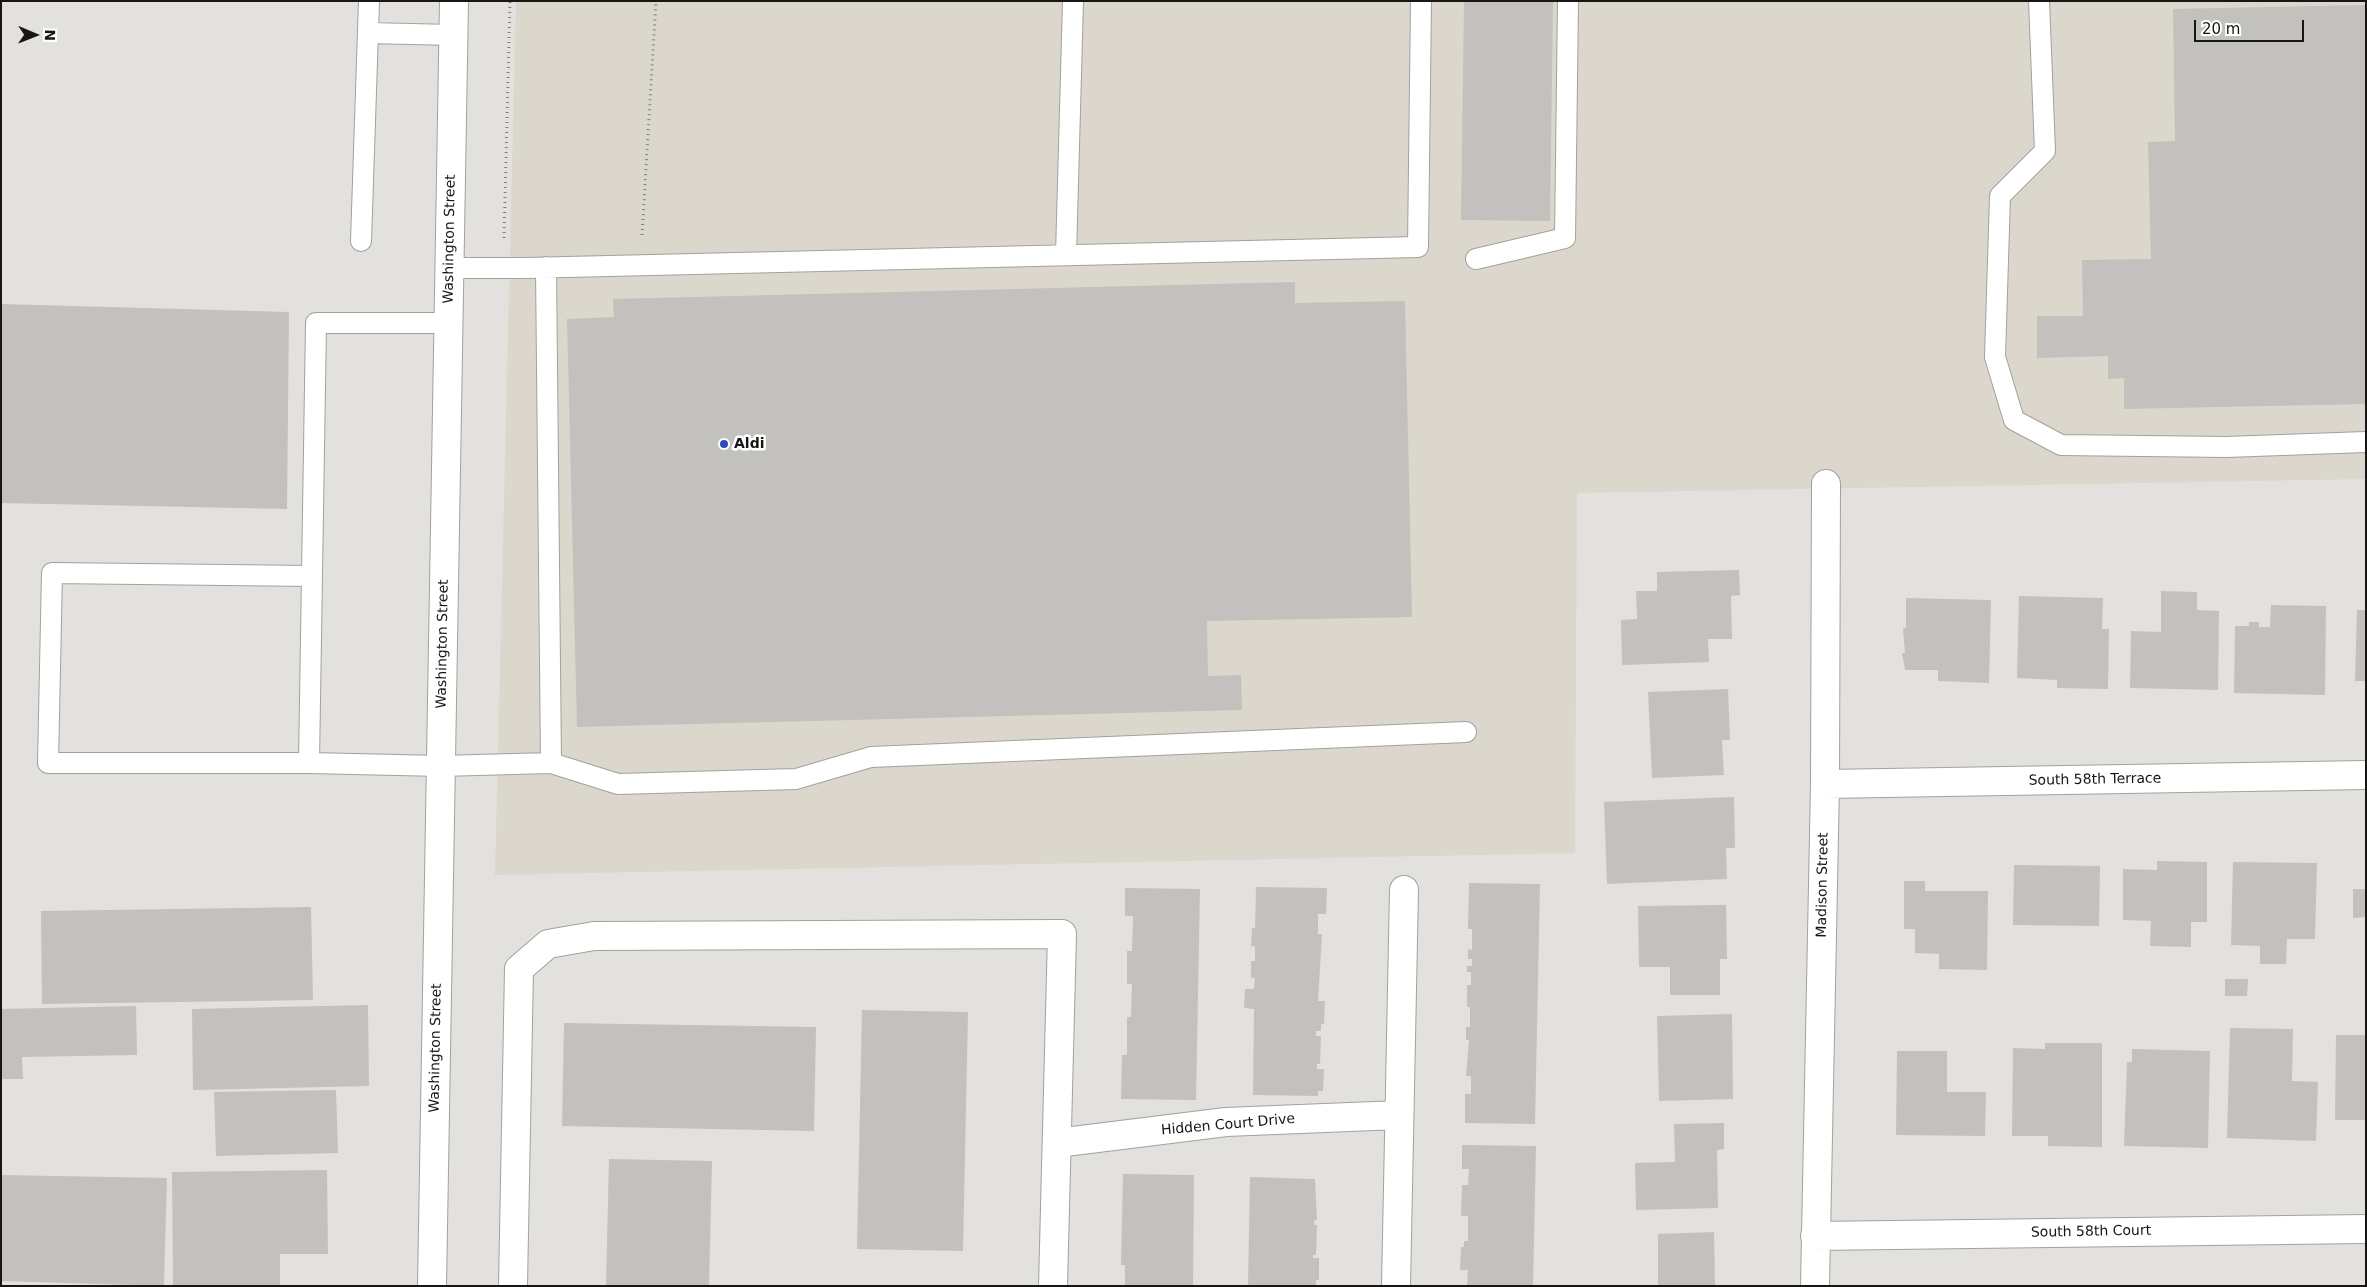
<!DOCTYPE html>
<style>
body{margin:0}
#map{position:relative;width:2367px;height:1287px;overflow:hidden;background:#e3e1dd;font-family:"DejaVu Sans",sans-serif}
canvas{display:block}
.frame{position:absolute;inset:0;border:2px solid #171615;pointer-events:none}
.north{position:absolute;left:10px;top:10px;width:50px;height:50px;-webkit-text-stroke:4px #fff;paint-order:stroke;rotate:91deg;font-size:14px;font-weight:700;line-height:20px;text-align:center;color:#171615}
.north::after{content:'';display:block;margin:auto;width:18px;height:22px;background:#171615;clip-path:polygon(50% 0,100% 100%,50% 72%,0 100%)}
.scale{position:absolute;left:2194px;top:20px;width:110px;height:22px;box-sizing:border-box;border:2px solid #171615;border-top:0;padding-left:6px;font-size:15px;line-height:18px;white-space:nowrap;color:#171615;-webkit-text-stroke:4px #fff;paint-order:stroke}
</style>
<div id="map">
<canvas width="2367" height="1287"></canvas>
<div class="frame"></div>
<div class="north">N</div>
<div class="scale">20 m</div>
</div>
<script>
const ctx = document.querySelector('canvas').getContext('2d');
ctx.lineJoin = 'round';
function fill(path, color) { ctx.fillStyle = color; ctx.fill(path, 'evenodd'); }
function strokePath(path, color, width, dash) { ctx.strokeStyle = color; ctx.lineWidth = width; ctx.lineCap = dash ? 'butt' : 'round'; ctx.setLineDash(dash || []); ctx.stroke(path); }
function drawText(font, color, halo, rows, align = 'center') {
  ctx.font = font + ' "DejaVu Sans",sans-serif'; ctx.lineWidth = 5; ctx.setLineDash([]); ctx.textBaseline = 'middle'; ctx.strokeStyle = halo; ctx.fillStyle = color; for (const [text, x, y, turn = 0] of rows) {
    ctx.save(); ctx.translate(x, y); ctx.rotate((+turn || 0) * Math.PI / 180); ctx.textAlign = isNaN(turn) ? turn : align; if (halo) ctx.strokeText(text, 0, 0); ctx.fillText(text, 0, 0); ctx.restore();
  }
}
fill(new Path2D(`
 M516 1H2366V479L1577 493 1575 853 495 875Z`), '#dbd7cc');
fill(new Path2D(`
 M1464 1H1553L1550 221 1461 220Z
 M2366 5V404L2124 409V378L2108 379V356L2037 358V316H2083L2082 260 2151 259 2148 142 2175 141 2173 9Z
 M1295 282V303L1405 301 1412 617 1207 621 1208 676 1241 675 1242 710 577 727 567 319 614 317 613 299Z
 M1 304 289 312 287 509 1 503Z
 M1739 570 1740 595 1731 596 1732 639H1708L1709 662 1622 665 1621 620 1637 619 1636 591H1657V572Z
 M2161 591 2197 592V610L2219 611 2218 690 2130 688 2131 631 2161 632Z
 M2019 596 2103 598 2102 629H2109L2108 689 2057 688V680L2017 678Z
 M1906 598 1991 600 1989 683 1938 681V670H1905L1902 653H1905L1903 628H1906Z
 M2271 605 2326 606 2325 695 2234 693 2235 626H2249V622H2259V627H2270Z
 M2357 610H2366V681H2355Z
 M1728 689 1730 740H1722L1724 775 1652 778 1648 692Z
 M1734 797 1735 848H1726L1727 879 1607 884 1604 802Z
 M2157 861 2207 862V922H2191V947L2150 946 2151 921 2123 920V869L2157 870Z
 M2233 862 2317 863 2315 939H2287L2286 964H2260V946L2231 945Z
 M2014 865 2100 866 2099 926 2013 925Z
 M1904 881H1925V891H1988L1987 970 1939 969V954L1915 953V929H1904Z
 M1469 883 1540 884 1535 1124 1465 1123V1094H1471V1076H1466L1469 1040H1466V1027H1470V1007H1467V985H1471V972H1467V966H1472V959H1468V949L1472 950V929H1468Z
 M1256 887 1327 888 1326 914H1318V934H1322L1318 1001H1325L1324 1024H1321V1031H1316V1036H1321L1320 1064H1317V1069H1324L1323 1091H1318V1096L1253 1095 1254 1009 1244 1008 1245 989H1254L1255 978H1251V961H1255V946H1251L1252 928H1255Z
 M1125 888 1200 889 1196 1100 1121 1099 1122 1055H1127V1017H1131L1132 984H1127V951H1132L1133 916H1125Z
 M2353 889H2366V917L2353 918Z
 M1726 905 1727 959H1720V995H1670V967H1639L1638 906Z
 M311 907 313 1000 42 1004 41 911Z
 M2225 979H2248L2247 996H2225Z
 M368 1005 369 1086 193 1090 192 1009Z
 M136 1006 137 1055 22 1057 23 1079H1V1009Z
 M862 1010 968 1012 963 1251 857 1249Z
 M1732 1014 1733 1099 1659 1101 1657 1016Z
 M564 1023 816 1027 814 1131 562 1126Z
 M2230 1028 2293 1029 2292 1081 2318 1082 2316 1141 2227 1138Z
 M2336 1035H2366V1120H2335Z
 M2045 1043H2102V1147L2048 1146V1136H2012L2013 1048 2045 1049Z
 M2132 1049 2210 1051 2208 1148 2124 1146 2127 1062H2132Z
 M1897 1051H1947V1092H1986L1985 1136 1896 1135Z
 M336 1090 338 1153 216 1156 214 1092Z
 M1724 1123V1149L1717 1150 1718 1208 1636 1210 1635 1163 1675 1162 1674 1124Z
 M1462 1145 1536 1146 1533 1286H1467L1468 1270H1460L1461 1247H1464V1241H1468V1216H1461L1462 1185H1468L1469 1169H1462Z
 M609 1159 712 1161 709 1286H606Z
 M327 1170 328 1254H280V1286H173L172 1172Z
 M1123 1174 1194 1175 1193 1286H1125V1265H1121Z
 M1 1175 167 1178 164 1286 1 1281Z
 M1250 1177 1315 1179 1317 1220H1314V1225H1317L1316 1255H1313V1258H1319V1280H1316V1286H1248Z
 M1714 1232 1715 1286H1658V1234Z`), '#c3c1bd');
const service = new Path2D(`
 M2039 1 2045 151 2000 196 1995 357 2014 420 2061 445 2226 447 2366 442
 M368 33 453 35
 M361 241 369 1
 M1066 255 1073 1
 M1476 259 1565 238 1568 1
 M546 267 551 763 618 784 796 779 871 757 1466 732
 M449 268H524L1418 247 1421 1
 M448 323H316L309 763 441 766 551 763
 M309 763H48L52 573 312 576`);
const minor = new Path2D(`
 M1825 784 2366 775
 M1057 1143 1226 1122 1399 1115
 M1815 1236 2366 1229
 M513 1286 519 969 548 944 594 936 1062 934 1053 1286
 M1396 1286 1404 890
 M1815 1286 1825 784 1826 484`);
const tertiary = new Path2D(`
 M432 1286 454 1`);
strokePath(service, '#a2a19d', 22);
strokePath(minor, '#a2a19d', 30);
strokePath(tertiary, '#a2a19d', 30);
strokePath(new Path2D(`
 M642 235 656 1
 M504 238 510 1`), '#807f7c', 3, [1, 4]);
strokePath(service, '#fff', 20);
strokePath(minor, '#fff', 28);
strokePath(tertiary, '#fff', 28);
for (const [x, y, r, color] of [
 [724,444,5,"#3248ba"]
]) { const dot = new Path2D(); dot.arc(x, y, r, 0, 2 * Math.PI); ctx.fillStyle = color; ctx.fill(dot); strokePath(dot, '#fff', 2); }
drawText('14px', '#171615', '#fff', [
 ["Washington Street",450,239,-89],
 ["Washington Street",443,644,-89],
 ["South 58th Terrace",2095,780,-1],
 ["Madison Street",1823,885,-89],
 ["Washington Street",436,1048,-89],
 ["Hidden Court Drive",1228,1125,-5],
 ["South 58th Court",2091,1232,-1]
]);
drawText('bold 14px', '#171615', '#fff', [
 ["Aldi",734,444]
], 'left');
</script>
